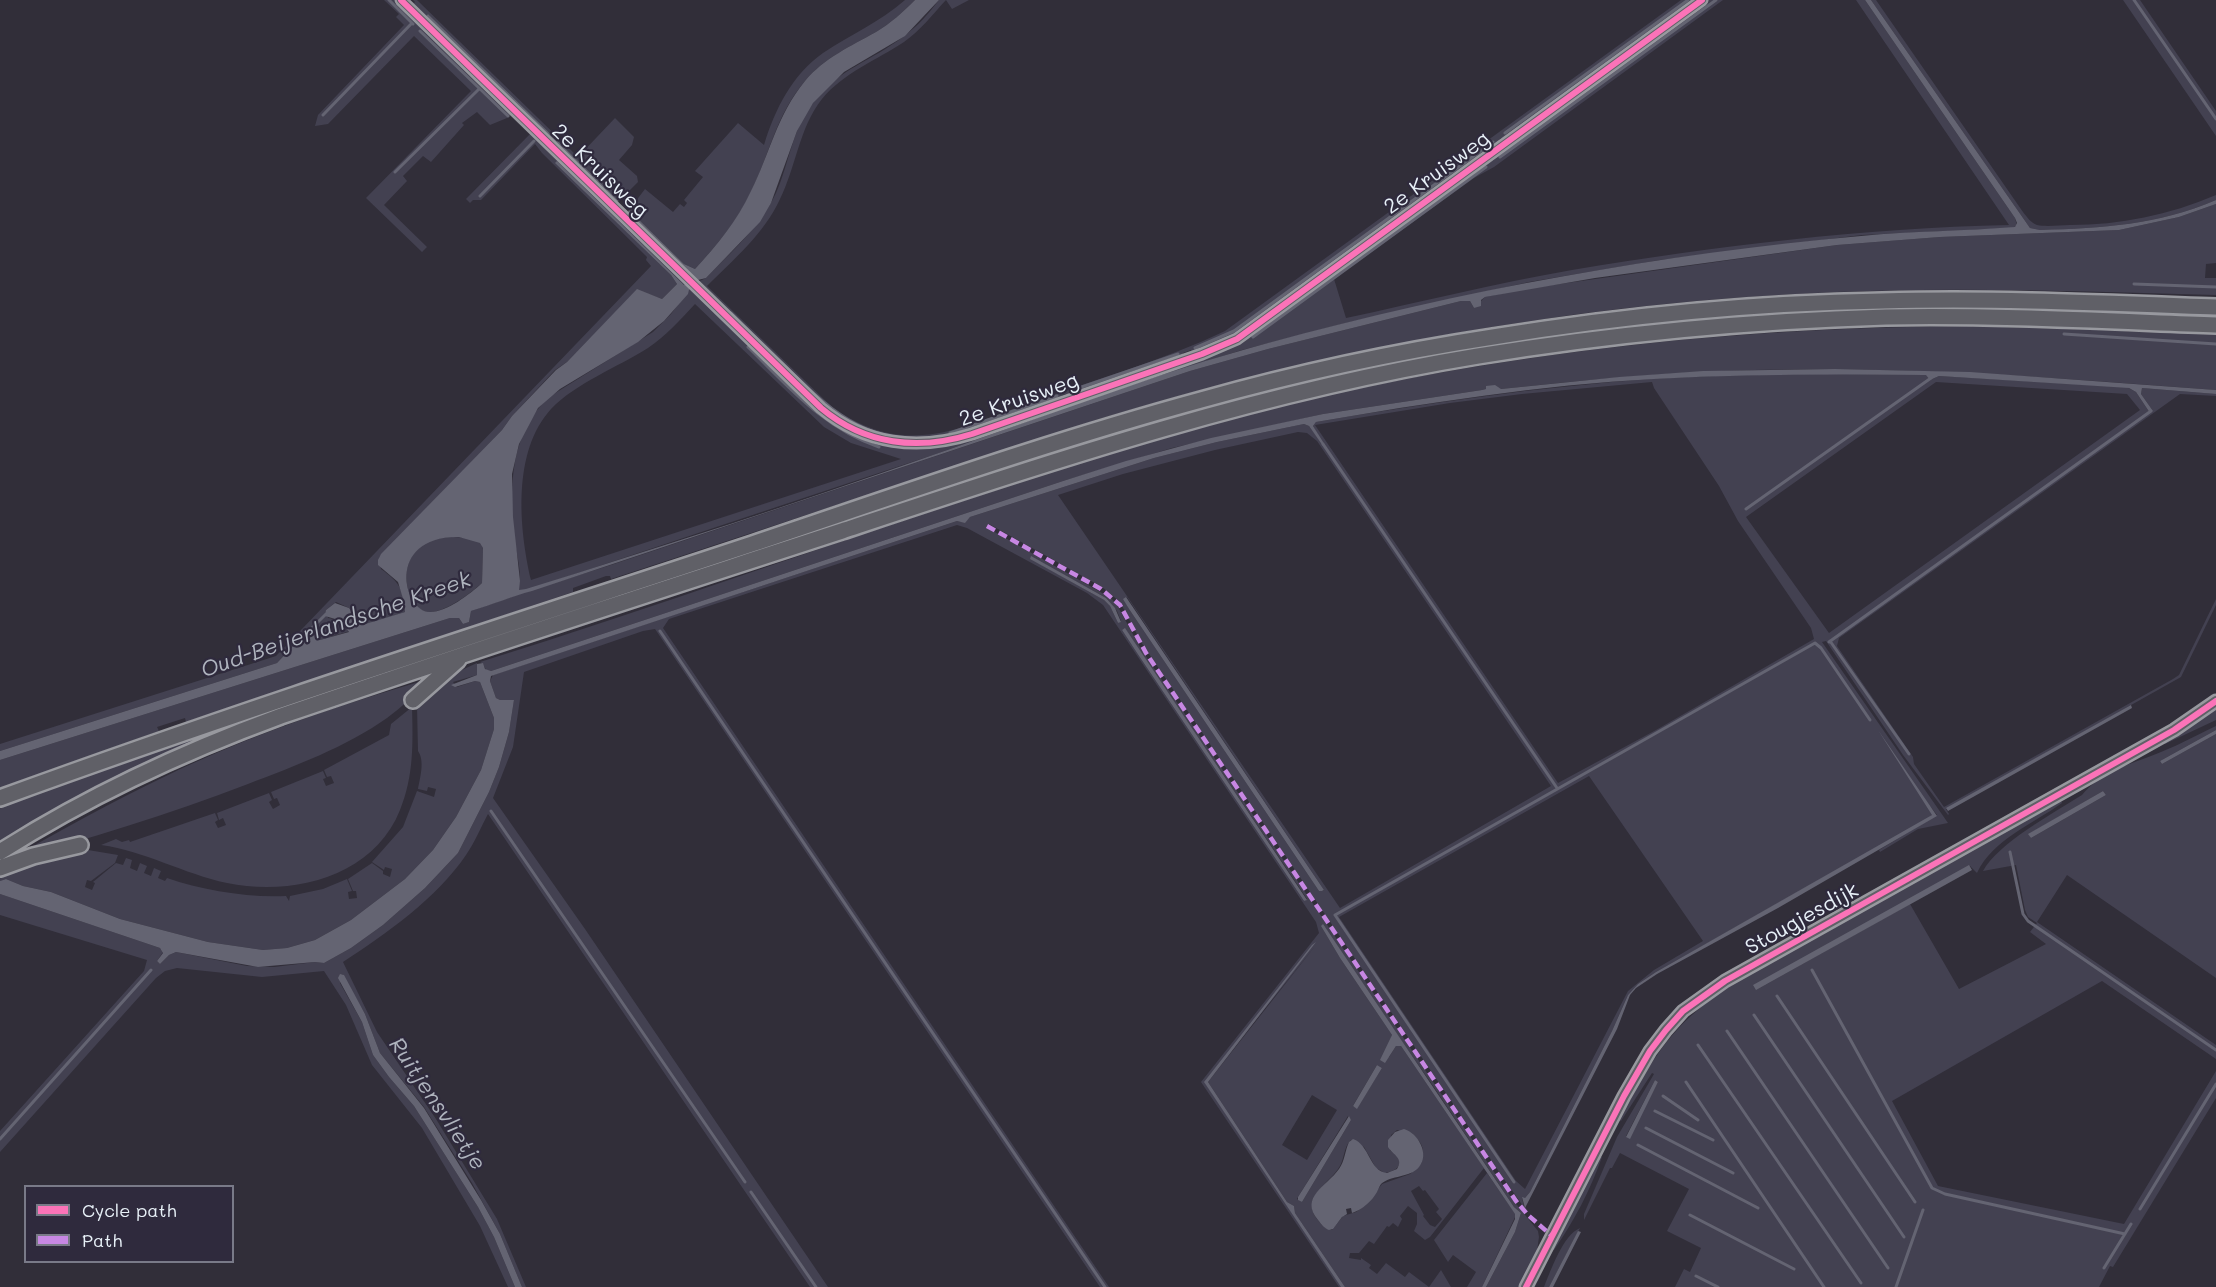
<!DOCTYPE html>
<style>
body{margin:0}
#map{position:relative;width:2216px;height:1287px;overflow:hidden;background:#312e39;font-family:Mali,sans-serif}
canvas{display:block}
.legend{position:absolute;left:24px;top:1185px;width:210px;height:78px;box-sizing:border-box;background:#2f2a3d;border:2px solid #797a88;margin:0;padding:8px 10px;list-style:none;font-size:18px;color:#e8f1f8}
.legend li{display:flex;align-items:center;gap:12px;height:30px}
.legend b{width:30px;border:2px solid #797a88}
</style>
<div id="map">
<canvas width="2216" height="1287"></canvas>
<ul class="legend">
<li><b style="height:8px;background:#fb73b8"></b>Cycle path</li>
<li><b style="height:8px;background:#c787e3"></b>Path</li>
</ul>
</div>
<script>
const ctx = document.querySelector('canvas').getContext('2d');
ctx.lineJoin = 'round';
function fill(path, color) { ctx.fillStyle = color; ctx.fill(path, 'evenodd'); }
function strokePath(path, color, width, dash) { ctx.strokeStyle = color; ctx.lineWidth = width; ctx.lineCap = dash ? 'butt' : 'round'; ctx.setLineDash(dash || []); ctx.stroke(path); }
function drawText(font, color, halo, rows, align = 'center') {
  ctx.font = font + ' Mali,sans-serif'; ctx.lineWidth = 4.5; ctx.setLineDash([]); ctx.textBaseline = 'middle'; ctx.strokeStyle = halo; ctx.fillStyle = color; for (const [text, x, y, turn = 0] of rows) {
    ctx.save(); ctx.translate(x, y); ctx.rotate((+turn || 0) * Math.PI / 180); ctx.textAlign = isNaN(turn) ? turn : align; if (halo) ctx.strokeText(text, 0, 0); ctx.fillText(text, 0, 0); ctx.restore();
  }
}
fill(new Path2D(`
 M384 0H398L507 106 511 114 507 118 490 125 477 112 462 123 464 125 431 162 423 156 403 176 407 181 384 205 427 247 422 252 366 198 471 91 414 36 328 124 315 126 318 115 404 25 396 17 399 14Z
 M404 0H410L414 3 415 2 413 0H417L578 157 615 118 634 137 632 145 619 160 637 176 638 182 619 201 428 14 426 16 617 202 614 204Z
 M905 0H915C903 12 891 23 876 32 851 46 824 58 805 81 776 115 770 153 751 192 737 221 717 245 695 269L684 264 629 210 645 189 673 212 680 204 684 207 687 203 684 200 703 177 695 171 738 123 764 145C775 109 792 75 823 53 851 34 879 23 905 0Z
 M939 0H969L952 9 946 0C933 14 920 31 904 42 877 60 843 73 822 99 799 128 796 167 780 199 764 234 734 259 707 286L832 407C859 426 888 438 922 435 960 433 999 413 1035 401 1098 379 1164 360 1225 331L1681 0H1699L1504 140 1501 138 1499 140 1500 143 1238 335 1194 354 1191 350 1183 353 1182 358 1067 397 1066 394 1062 395 1061 400 946 438 945 434 940 435V440L928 442 873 435 834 416 695 283 706 278C732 251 760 227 776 193 789 164 792 130 812 104 840 67 871 62 904 36 918 26 929 13 939 0Z
 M1706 0H1723L1494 167 1474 178 1334 279 1346 318C1421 302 1496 283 1572 270 1716 246 1863 228 2009 225L1856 0H1865L2015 218 2017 226 2012 228 1862 235 1660 260 1529 282 1350 322 1242 350 1133 384 933 455 530 589 532 590 614 564 1190 371 1268 349 1461 301H1470L1474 308 1485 297 1524 289 1837 245 1940 237 2119 230 2179 217 2216 204V263L2206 264 2205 278H2216V295C2076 291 1936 286 1796 294 1559 306 1326 351 1099 419L611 579 610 576H606L573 588V592L186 722 185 718 157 727 159 731 0 788V760L450 618H459L463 624 469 622 471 611 514 596C526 581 516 554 514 537 509 487 510 433 549 397L653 332 671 314 692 286 697 290V296L699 298 703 297 839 424 926 446 1228 346 1488 161 1494 160V156ZM695 304 824 427 851 443 901 459 531 580C519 528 512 452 551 409 576 383 618 367 648 348 666 336 680 320 695 304Z
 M1871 0H1876L2023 212C2027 217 2031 223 2037 225 2047 227 2060 225 2070 225 2120 225 2169 215 2216 195V200C2157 225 2103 228 2040 230L2030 228Z
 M2123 0H2140L2216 111V136Z
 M532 132 687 282 684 285 557 162 556 163 671 275 677 284 662 299 637 290 567 362 555 370 512 416 502 430 381 555 379 558 381 569C399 582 404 589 405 612L362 626 349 608 336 602 326 610 328 618 340 620 350 631 320 640 310 628 277 663 0 751V744L276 656 651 266 646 260 647 257 542 153 535 144 481 200H473L470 203 466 199Z
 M628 212 694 275 690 278 634 223Z
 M1971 326 2216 334V390C2062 378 1909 366 1754 370 1669 372 1585 380 1501 389L1486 386V389L1482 390 1323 414 1172 448 1063 481 491 671 486 670 483 664 480 662C657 607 831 543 1008 486 1106 454 1204 424 1305 400 1524 350 1746 327 1971 326Z
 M1825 374 1927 375 1930 380 1939 376 2127 387 2136 392 2150 413 2153 411 2141 394 2142 388 2216 394V396L2180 394 1839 638 1837 646 1913 757 1914 764 1944 807 2173 679 2179 675 2216 599V605L2181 677 1946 809 1949 814 1948 815 1903 755 1826 641 1822 642 1948 823 1918 829 1880 852 1879 850 1937 815 1930 806 1933 814 1929 818 1656 972 1638 984 1628 995 1612 1031 1530 1192 1525 1198H1522L1524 1206 1529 1212 1523 1206 1506 1182 1141 642 1120 602 1102 587 989 524 986 527 1111 598 1117 605 1141 649 1513 1200 1538 1231 1539 1237 1537 1251 1519 1287H1486L1515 1232 1521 1213 1514 1207 1431 1083 1321 926 1340 958 1392 1035 1389 1057 1396 1046H1401L1484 1168 1430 1237 1425 1240 1414 1231 1417 1224V1213L1408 1206 1400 1216 1402 1219 1398 1227 1393 1223 1389 1227 1387 1226 1374 1244 1369 1241 1359 1253H1350L1349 1258 1361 1260V1258L1371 1265 1369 1268 1377 1274 1386 1263 1405 1277 1409 1272 1429 1287 1441 1270 1451 1287H1345L1295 1213 1294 1206 1287 1202 1208 1082 1316 945 1205 1083 1342 1287H1339L1201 1082 1319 933 1316 922 1103 605 1087 593 967 528 957 525 669 619 663 628 1109 1287H1100L655 629 643 631 524 672 513 747 493 798 585 929 828 1287H810L488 814C481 827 475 842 466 855 436 899 387 933 343 962L377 1032 436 1119 497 1219 526 1287H522L500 1234 472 1183 424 1107 380 1053 365 1014 342 974 340 983 362 1022 373 1055 389 1077 414 1106 478 1207 494 1237 515 1287H508L480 1226 422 1128 372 1065 346 1005 324 971 262 977 177 968 165 971 156 978 0 1152V1131L144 971 147 960 0 915V894L160 948 163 952 157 961 160 964 169 955 176 952 247 966 274 967 315 962 324 963 351 948 383 925 425 888 458 853 489 792 499 767 509 732 514 700H500L496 698 490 681 493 675 957 521 965 522 970 517 1154 458 1217 442 1304 424 1309 426 1324 446 1313 426 1316 422C1427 403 1538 387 1651 379 1709 375 1767 375 1825 374ZM1652 382 1654 388 1719 486 1738 521 1811 628 1814 639 1656 730 1558 783 1315 425 1450 403 1522 394ZM1936 382 2127 394 2140 410 1829 633 1746 517ZM1298 432 1307 433 1317 441 1551 786 1340 908 1058 495 1123 474 1215 450ZM1031 557 1106 598 1117 611 1121 621 1118 623 1110 606 1104 600 1031 559ZM1127 597 1324 890 1323 891H1319L1129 609 1124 599ZM1125 629 1307 899 1304 901 1137 653 1122 630ZM1589 776 1703 941 1654 970 1628 991 1525 1189 1516 1181 1339 917ZM1377 1065 1382 1068 1357 1108 1353 1106 1354 1104ZM1312 1095 1337 1110 1307 1160 1282 1145ZM1348 1116 1351 1120 1302 1202 1297 1199 1298 1197ZM1397 1130C1416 1135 1428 1142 1421 1164L1410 1174 1382 1184 1366 1205 1356 1212 1343 1216 1332 1230C1324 1228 1322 1225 1317 1219 1301 1198 1327 1185 1338 1169 1345 1160 1343 1147 1351 1140L1364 1147 1376 1168 1385 1173C1394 1171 1402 1168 1399 1157L1390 1150 1391 1135ZM1419 1186 1423 1191 1425 1190 1439 1209 1436 1212 1442 1219 1435 1227 1430 1225 1423 1216 1424 1215 1411 1191Z
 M480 526 483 549 482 583C469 594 448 611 430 612 401 613 385 527 467 538Z
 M477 663V675L453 682 457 687 475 681 480 682 494 718V729L481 770 456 817 433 850 405 879 351 920 315 940 287 948 263 950 208 942 120 919 51 892 23 886 6 879 0 881V875L73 850H88L118 855 115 863 91 881 87 880 85 887 92 890 95 883 93 882 116 863 123 865 126 858 132 860 130 868 137 871 140 863 147 866 144 873 151 876 154 868 161 871 158 878 165 881 167 878C202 890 248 898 286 896L289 901 290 896 323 889 347 879 352 891 348 892 349 899 357 898 356 891H353L348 879 372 863 383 871V874L390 877 392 869 385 867 384 870 372 862 403 827 417 791 434 797 436 789 428 787 427 791 418 789C420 778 425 761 418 751L417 706 453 674Z
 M426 680 429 683C415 694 402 707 387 718 346 747 295 766 248 784 168 815 87 839 5 862 58 832 111 802 166 776 248 736 338 705 426 680Z
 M412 707C413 742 414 776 400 810 374 876 293 897 227 883 184 874 145 851 101 845L116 839 122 842 129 840 130 842 215 813 218 820 215 822 218 828 226 825 223 818 219 820 217 813 269 793 272 800 269 802 273 809 280 805 277 798 274 799 271 792 323 771 326 778 323 779 326 786 334 783 331 776 327 777 324 770 389 735 391 724Z
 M277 708 271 714 0 845V806Z
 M2216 709V720L2165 744 2164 743Z
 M2216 726V730L2160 761 2162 764 2216 734V978L2067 875 2037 922 2216 1045V1059L2102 981 1892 1101 1938 1186 2124 1224 2216 1071V1098L2113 1267 2110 1266 2099 1287H1675L1684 1269 1690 1272 1701 1248 1667 1231 1689 1189 1620 1153 1612 1168H1610L1584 1220V1214L1617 1137 1654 1074 1652 1073 1621 1121 1619 1120C1655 1053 1676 1018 1743 978L2061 801 2062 803C2033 824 1993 839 1977 873L1970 866 1756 990 1910 904 1959 989 2046 944 2030 932 2037 923 2028 917 2025 910 2016 865 1983 871C1997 844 2055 812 2082 795 2099 774 2126 765 2151 756 2173 748 2195 736 2216 726ZM2103 791 2106 795 2031 838 2029 834ZM1655 1080 1658 1082 1629 1138 1626 1136Z
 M1600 1157H1602C1590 1191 1574 1221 1554 1250L1552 1249Z
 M1487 1173 1516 1215 1482 1287H1467L1476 1272 1453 1255 1448 1262 1434 1240Z
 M1580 1228 1549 1287H1544C1551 1270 1563 1235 1580 1228Z`), '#434151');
fill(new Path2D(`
 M915 0H939L905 36 844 72 813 103 797 131 771 203 760 222 706 278 698 280 689 290 688 294 664 321 638 342 560 389 538 408 519 444 512 474 513 517 520 581 519 590 526 589C661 547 797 503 930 456 1042 417 1153 374 1268 343 1462 290 1661 254 1861 236 1912 231 1964 231 2015 227L2017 223 2015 218 1865 0H1871L2030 228 2040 230C2103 228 2157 225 2216 200V204L2179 217 2119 230 1940 237 1837 245 1595 278 1485 297 1481 300V306L1474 308 1470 301H1461L1268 349 1190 371 532 591C512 596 492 605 471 611L469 622 463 624 459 618H450L0 760V751L277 663 310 628 320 640 349 632 342 621 325 616 326 610 335 603 349 608 362 625 405 612 404 602 398 582 378 565V560L381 554 502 430 512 416 556 370 567 362 637 289 662 299 677 284 671 275 555 163 557 161 684 285 693 275 628 212 629 210 684 264 695 269C717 245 737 221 751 191 770 153 777 115 805 81 824 58 851 46 876 32 891 23 903 12 915 0ZM459 537 480 543 483 548 482 583C470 594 447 612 430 612 403 612 385 536 459 537Z
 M428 14 619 201 617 202 426 16Z
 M1835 369 1970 372 2216 390V394L2142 388 2141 394 2153 411 2150 413 2136 392 2129 388 1939 376 1930 380 1926 375C1835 374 1745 374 1654 379 1540 385 1427 403 1316 422L1313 426 1325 445 1323 446 1309 426 1304 424 1217 442 1154 458 970 517 965 523 957 521 491 676 490 681 496 698 500 700H514L509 732 499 767 489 792 458 853 425 888 383 925 351 948 324 963 315 962 258 967 176 952 169 955 160 964 157 961 163 953 160 948 0 894V881L6 879 23 886 51 892 120 919 208 942 263 950 287 948 315 940 351 920 405 879 433 850 456 817 481 770 494 729V718L480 682 475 681 455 687 451 685 477 675V664L483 663 485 669 491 671 1063 481 1126 461 1211 438 1323 414 1482 390 1486 389V386L1495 385 1501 389 1619 377 1703 371Z
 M1031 556 1106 598 1115 608 1121 622 1118 623 1110 606 1104 600 1030 559Z
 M1126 597 1324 890 1322 891H1319L1129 609 1123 599Z
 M1125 628 1307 900 1304 901 1137 653 1122 630Z
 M2131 705 2132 708 1948 811 1946 808Z
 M1878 730 1937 816 1778 908 1657 974 1636 988 1630 995 1617 1029 1525 1208 1522 1197 1525 1198 1530 1192 1612 1031 1628 995 1638 984 1656 972 1932 815Z
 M2216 730V734L2162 764 2160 761Z
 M2103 791 2106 795 2031 838 2028 834Z
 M1969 865 1972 870 1756 990 1753 985Z
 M1323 924 1514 1207 1521 1213 1515 1232 1486 1287H1482L1515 1219V1214L1401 1046H1396L1385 1063 1380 1060 1392 1035 1340 958 1321 926Z
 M1316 942 1208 1082 1287 1202 1294 1206 1295 1213 1345 1287H1341L1204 1082 1312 945Z
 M340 974 344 975 365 1014 380 1053 424 1108 481 1200 500 1234 522 1287H515L494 1237 478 1207 414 1106 389 1077 373 1055 362 1022 338 978Z
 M1377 1065 1382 1068 1357 1109 1353 1106Z
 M1655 1080 1658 1082 1630 1139 1626 1137Z
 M1349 1116 1351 1120 1302 1202 1298 1200V1197Z
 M1404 1129C1418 1133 1430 1154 1419 1167 1410 1178 1391 1175 1381 1184 1379 1187 1378 1190 1377 1192 1372 1201 1362 1210 1352 1213L1351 1208 1346 1209 1347 1214 1342 1217 1333 1229 1329 1230C1324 1228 1322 1225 1318 1220 1299 1197 1327 1186 1339 1169 1345 1161 1345 1150 1349 1142L1353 1139C1370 1145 1369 1171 1387 1173L1397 1169C1404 1158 1393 1155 1388 1147V1140L1395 1132Z
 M1578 1231 1581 1232 1553 1287H1549Z`), '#646472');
strokePath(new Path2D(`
 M389 0 413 24
 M2134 0 2216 119
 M420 31 508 116
 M323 115 412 23
 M1505 133 1688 0
 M1500 157 1716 0
 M395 172 479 89
 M480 196 534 141
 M2134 284 2216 287
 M731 313C750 332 770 351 790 371 834 414 872 447 938 437
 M2064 334 2216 344
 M1253 337 1486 167
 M748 347C788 386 824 429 879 447
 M1195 348 1234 331 1493 142
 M1070 391 1178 354
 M950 433 1057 396
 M1323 444 1557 788
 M1746 509 1931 378
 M310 630 326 614
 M660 631 1105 1287
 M1830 641 1909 754
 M1829 642 2151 411
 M491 811 745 1182
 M2010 852 2023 914 2028 921 2216 1050
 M1812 970 1932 1188 1945 1194 2125 1234
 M1777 996 1915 1202
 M1754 1015 1904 1237
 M1727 1031 1888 1268
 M1698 1045 1861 1283
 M1686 1082 1824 1287
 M1663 1096 1698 1120
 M1655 1111 1713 1140
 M1646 1128 1733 1173
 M0 1139 151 970
 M1638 1145 1758 1208
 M1514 1182 1335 915 1815 643 1821 648 1870 720
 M751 1192 816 1287
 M2140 1209 2216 1084
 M1690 1215 1794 1269
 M2104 1268 2131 1224
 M1696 1276 1718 1287
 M1896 1287 1923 1210`), '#646472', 3);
const minor = new Path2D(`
 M401 0 821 408C865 445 918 451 972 434L1202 354 1237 339 1702 0`);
const tertiary = new Path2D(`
 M1526 1287 1624 1096 1650 1051 1666 1030 1683 1011 1725 981 2174 730 2216 701`);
const motorway = new Path2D(`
 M413 700 458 660
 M0 798C249 707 501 627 752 544 901 494 1050 441 1201 400 1297 373 1395 352 1493 337 1622 316 1752 303 1882 301 1994 298 2105 303 2216 307
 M0 852C88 796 183 752 281 716 468 652 655 592 842 531 1053 461 1258 392 1478 356 1613 334 1749 321 1886 317 1996 315 2106 321 2216 325
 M0 868 33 856 80 845`);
strokePath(minor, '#98999f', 13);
strokePath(tertiary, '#98999f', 15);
strokePath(motorway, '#98999f', 20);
strokePath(minor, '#606067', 8);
strokePath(tertiary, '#606067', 10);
strokePath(motorway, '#606067', 15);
strokePath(new Path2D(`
 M987 526 1101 589 1120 605 1146 653 1516 1201 1528 1215 1552 1236`), '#c787e3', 4.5, [9, 4.5]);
strokePath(new Path2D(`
 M401 0 821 408C865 445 918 451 972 434L1202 354 1237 339 1702 0
 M1526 1287 1624 1096 1650 1051 1666 1030 1683 1011 1725 981 2174 730 2216 701`), '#fb73b8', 6);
drawText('21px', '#e8f1f8', '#2f2a3d', [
 ["2e Kruisweg",600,171,44],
 ["2e Kruisweg",1437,173,-36],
 ["2e Kruisweg",1019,400,-19],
 ["Stougjesdijk",1802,919,-29]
]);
drawText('italic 22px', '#afb4be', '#2f2a3d', [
 ["Oud-Beijerlandsche Kreek",336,625,-19],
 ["Ruitjensvlietje",437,1104,56]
]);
</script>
